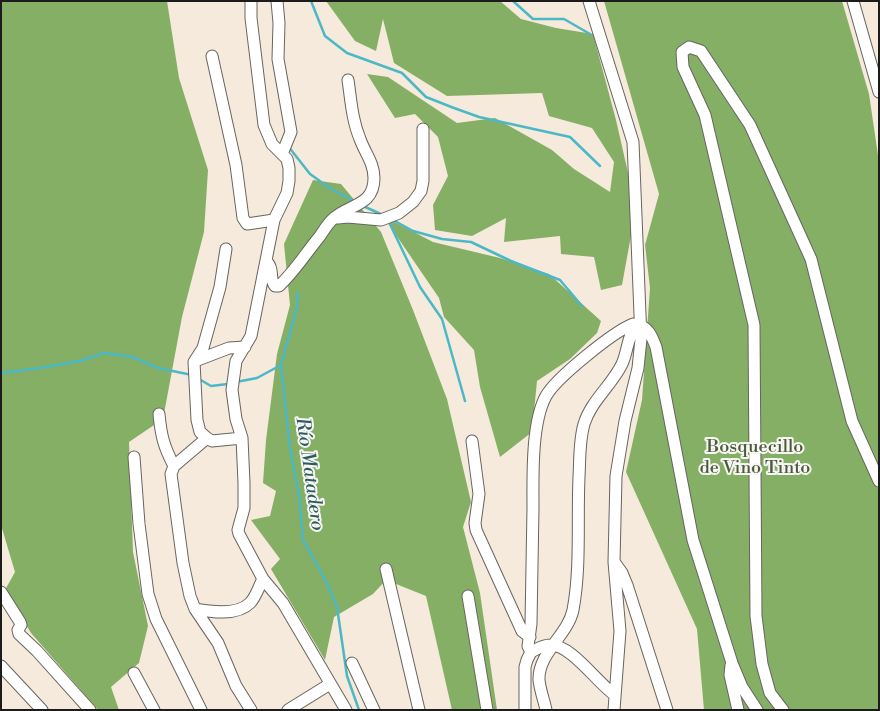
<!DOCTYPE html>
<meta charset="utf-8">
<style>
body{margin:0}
#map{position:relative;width:880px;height:711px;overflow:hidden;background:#f5eadc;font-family:"Libre Bodoni",serif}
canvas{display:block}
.frame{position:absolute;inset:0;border:2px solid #1c1c1c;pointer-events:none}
</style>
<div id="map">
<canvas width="880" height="711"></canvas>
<div class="frame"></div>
</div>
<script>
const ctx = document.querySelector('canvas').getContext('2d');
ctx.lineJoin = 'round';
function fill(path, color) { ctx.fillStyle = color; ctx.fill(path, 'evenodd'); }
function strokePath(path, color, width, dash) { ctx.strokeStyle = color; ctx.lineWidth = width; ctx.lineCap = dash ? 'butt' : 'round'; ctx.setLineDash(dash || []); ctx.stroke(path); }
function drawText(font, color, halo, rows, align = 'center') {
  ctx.font = font + ' "Libre Bodoni",serif'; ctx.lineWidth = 4; ctx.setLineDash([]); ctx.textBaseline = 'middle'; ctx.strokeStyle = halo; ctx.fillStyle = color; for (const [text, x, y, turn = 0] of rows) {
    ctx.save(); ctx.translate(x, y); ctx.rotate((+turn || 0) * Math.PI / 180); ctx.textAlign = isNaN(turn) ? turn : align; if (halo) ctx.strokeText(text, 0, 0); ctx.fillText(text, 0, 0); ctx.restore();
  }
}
fill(new Path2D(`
 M1 1H167L179 78 208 170 204 232 182 317 163 419 129 442 133 552 148 626 139 663 111 687 119 710H98L31 633 5 590 15 572 1 525Z
 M326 1H500L521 19 556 28 593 34 616 120 636 208 622 285 601 290 594 257 561 254 560 236 504 242 506 218 472 236 435 230 433 205 448 176 438 137 415 114 395 118 367 74 388 77 457 123 495 118 552 150 574 169 610 192 614 162 592 128 549 116 542 93 447 96 394 63 383 19 376 51 355 41Z
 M604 1H842L869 94 879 162V710H704L697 629 626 472 642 400 650 288 645 245 659 194Z
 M313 180 341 184 381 232 413 310 447 399 471 502 463 527 480 593 497 710H452L426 596 386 580 373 594 334 617 325 660 271 569 280 559 251 520 270 516 276 491 263 483 266 440 277 354 290 305 284 244Z
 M383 216 433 242 500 258 549 274 601 321 597 333 570 359 537 381 532 432 500 457 480 387 474 350 444 317 439 298Z`), '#86af66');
strokePath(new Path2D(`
 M311 1 325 36 347 53 402 73 426 97 454 108 479 117 570 137 600 166
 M513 1 533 19H564L590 34
 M288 146 310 174 331 189 354 201
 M363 206 383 215
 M388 220 420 287 442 319 465 401
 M393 220 413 231 442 239 471 242 511 261 560 280 582 306
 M298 293 297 307 281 365 290 449 299 495 303 540 327 583 337 607 347 676 359 710
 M1 373 40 368 80 361 104 353 132 357 158 368 192 375
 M199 379 211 386 228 384
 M236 382 257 378 281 365`), '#4bb8c6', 2.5);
const minor = new Path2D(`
 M251 1V18L264 125 272 144 287 159 289 168V181L287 193 274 220 251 336 236 361 232 390 236 419 242 438 244 483V508L238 530 239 534 263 579 283 603 346 710
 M277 1 279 23 278 59 291 132 282 154
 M589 1 633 142 641 339 638 368 625 421 616 476 614 562 620 631 614 710
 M853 1 879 92
 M212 56 236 165 243 218 247 224 274 220
 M338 218 348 217 381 220 399 213 413 202 421 191 423 181V129
 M226 249 220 287 203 348 194 362 197 420 200 432 207 438 212 441 242 438
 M268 263C274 270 269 279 275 286H279C295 271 306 253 320 236 324 230 328 223 334 218 350 204 374 206 374 178 374 163 365 153 360 139 352 120 351 100 348 80
 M195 361 229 348 245 347
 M159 414C161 436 164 447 174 466
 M207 438 174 466 171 474 183 563 190 596 195 609 218 643 236 686 251 710
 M472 441 479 494 475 523 476 530 522 631 530 637
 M134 457 139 524 148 594 156 619 201 710
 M615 563 622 573 627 585 667 710
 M386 569 419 710
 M1 592 20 622 21 625 18 630 19 634 37 651 90 710
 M468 596 487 710
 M195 609C211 612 237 616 250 603 256 597 259 586 263 579
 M531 652 528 646 531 624C532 585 532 547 533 509 533 479 531 423 546 396 556 378 613 332 633 324L637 325
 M352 663 374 710
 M731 665 730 675 738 710
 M1 666 42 710
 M134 673 154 710
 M288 710 330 684
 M525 710V667L527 660 531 652C537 649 543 645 550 645 571 644 598 684 615 695
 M546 710C544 700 540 690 539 680 538 653 568 635 573 610 581 567 577 521 579 477 580 460 579 441 584 424 591 401 612 385 622 364 628 351 627 336 637 325 649 327 652 337 656 347L693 540 732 663 742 687 757 710
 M783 710 770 693 762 664 756 616 754 325 705 115 683 67 682 52 689 47 701 51 750 125 811 259 852 421 879 481`);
strokePath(minor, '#68645f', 13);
strokePath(minor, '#fff', 11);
drawText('18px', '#4d593b', '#f6f6f2', [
 ["Bosquecillo",755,448],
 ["de Vino Tinto",755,469]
]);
drawText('italic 19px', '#2f5a60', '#f6f6f2', [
 ["Río Matadero",309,474,82]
]);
</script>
